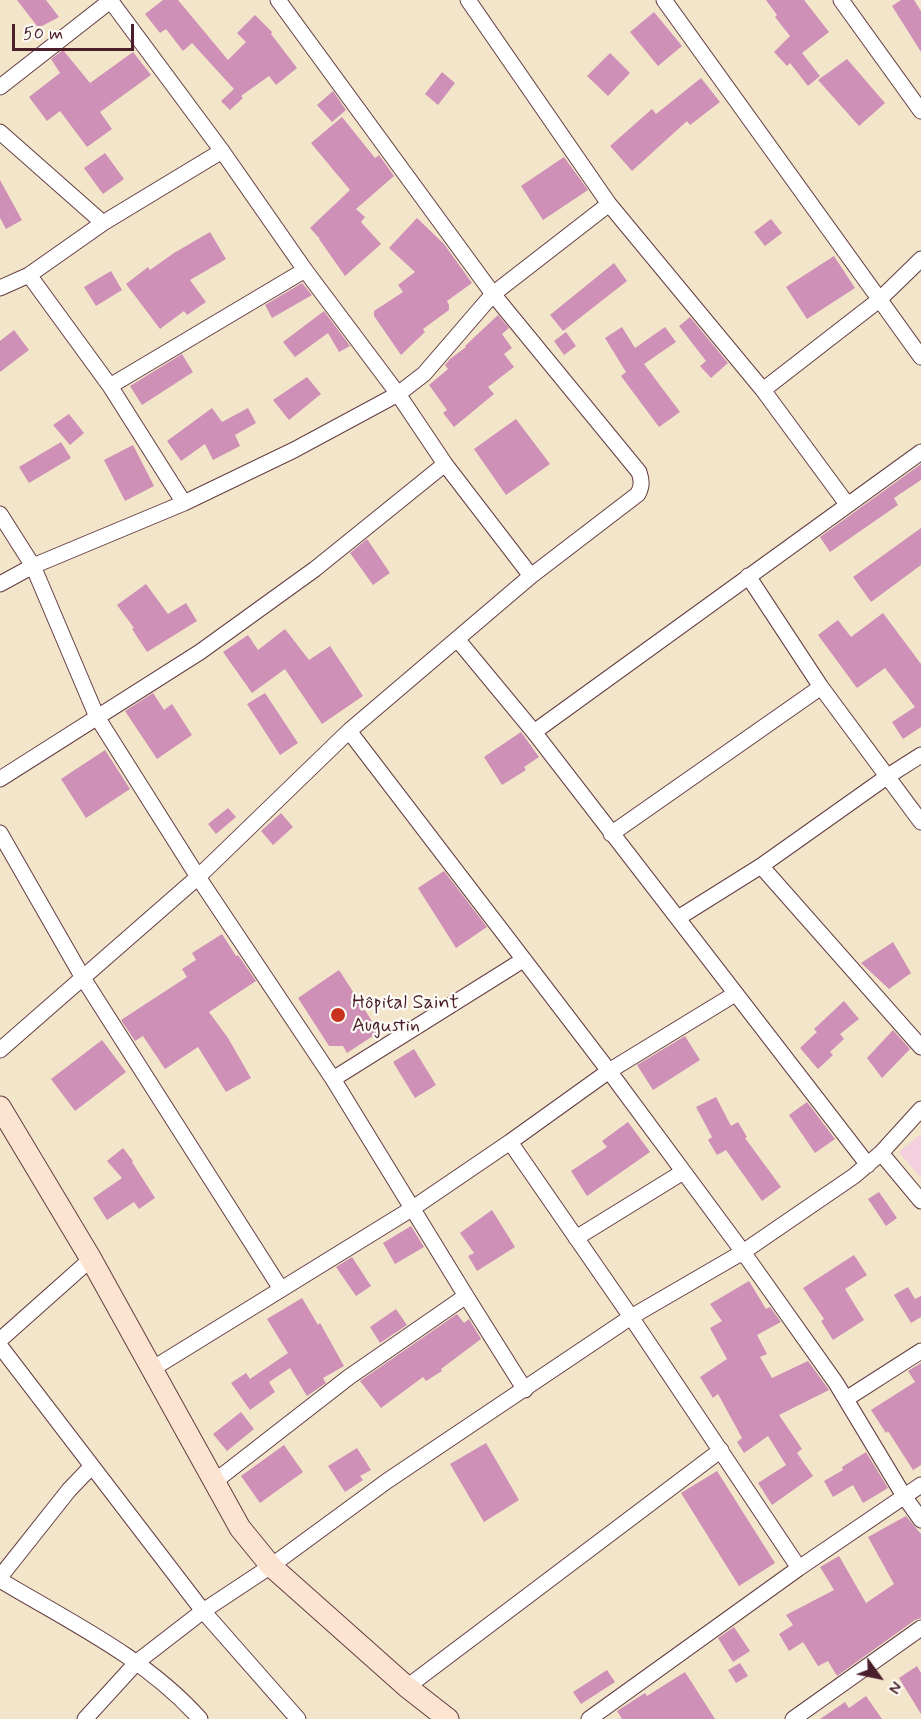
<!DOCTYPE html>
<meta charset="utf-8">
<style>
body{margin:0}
#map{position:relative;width:921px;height:1719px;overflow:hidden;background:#f3e5ca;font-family:Mynerve,sans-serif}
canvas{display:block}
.north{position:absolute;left:849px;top:1647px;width:60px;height:60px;-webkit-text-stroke:4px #fdfcf7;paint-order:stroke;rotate:123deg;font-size:16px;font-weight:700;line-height:24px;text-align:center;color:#4a1f2b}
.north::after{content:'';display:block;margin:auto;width:21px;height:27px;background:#4a1f2b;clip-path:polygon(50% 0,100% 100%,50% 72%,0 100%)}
.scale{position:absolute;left:12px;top:24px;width:122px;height:27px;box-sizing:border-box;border:3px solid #4a1f2b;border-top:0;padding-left:8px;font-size:18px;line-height:21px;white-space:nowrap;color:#4a1f2b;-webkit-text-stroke:4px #fdfcf7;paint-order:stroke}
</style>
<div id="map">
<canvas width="921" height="1719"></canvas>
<div class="north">N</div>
<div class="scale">50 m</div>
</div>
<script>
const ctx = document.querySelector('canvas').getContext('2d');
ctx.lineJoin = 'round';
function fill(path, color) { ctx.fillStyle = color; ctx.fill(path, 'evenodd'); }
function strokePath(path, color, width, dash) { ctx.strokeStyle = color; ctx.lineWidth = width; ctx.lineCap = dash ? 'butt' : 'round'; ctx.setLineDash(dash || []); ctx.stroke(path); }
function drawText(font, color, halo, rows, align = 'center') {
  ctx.font = font + ' Mynerve,sans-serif'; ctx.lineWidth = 4.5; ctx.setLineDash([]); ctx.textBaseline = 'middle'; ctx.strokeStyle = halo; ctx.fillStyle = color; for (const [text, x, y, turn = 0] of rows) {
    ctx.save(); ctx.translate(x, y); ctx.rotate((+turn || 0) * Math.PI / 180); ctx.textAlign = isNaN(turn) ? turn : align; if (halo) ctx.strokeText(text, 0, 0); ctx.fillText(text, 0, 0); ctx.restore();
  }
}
fill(new Path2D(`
 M921 1134V1178L899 1152Z`), '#f4cfdd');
fill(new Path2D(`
 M17 0H46L59 17 42 26H37Z
 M163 0H178L228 60 246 42 237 33 255 15 272 32 271 34 297 68 276 85 269 76 241 96 243 98 230 110 221 101 234 89 192 43 183 51 166 29 160 33 145 14Z
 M766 0H804L829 32 802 53 820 76 808 86 790 63 787 66 774 52 790 36 775 17 777 15Z
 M901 0H914L921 11V52L892 6Z
 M654 12 682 46 658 66 630 32Z
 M63 50 90 83 133 52 151 75 100 112 112 129 87 147 60 111 47 121 29 97 60 73 51 59Z
 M610 53 630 73 608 96 587 76Z
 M847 59 885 103 859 126 818 80Z
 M442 72 455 83 438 105 425 94Z
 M701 78 720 102 690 125 687 121 632 171 610 146 652 109 656 114Z
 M333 91 346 110 332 122 317 105Z
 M342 117 375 158 379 155 394 176 356 209 365 217 361 222 381 244 345 276 319 239H320L310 228 350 190 311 143Z
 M105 153 124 179 103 194 84 168Z
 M564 157 588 190 543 220 521 186Z
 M0 180 22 220 6 229 0 218Z
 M417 218 444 244 472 283 447 301 449 305V310L423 329 425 332 401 355 374 316V311L403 292 398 285 415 272 389 248Z
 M771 219 782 233 765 246 754 232Z
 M210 232 226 259 190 280 206 302 187 315 184 311 160 329 126 284 148 267 150 270 174 253Z
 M834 256 855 288 807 319 786 287Z
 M614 263 627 281 563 331 550 315Z
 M111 271 122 290 96 306 84 287Z
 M302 283 312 295 272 318 265 305Z
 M324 311 350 346 339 352 328 333 295 357 283 342Z
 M498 315 509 328 502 334 512 348 504 354 514 367 488 387 494 394 454 427 443 413 447 410 429 385 448 369 445 365 450 359 466 347 465 346Z
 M690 317 728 363 711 378 700 366 706 361 679 326Z
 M622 327 635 348 665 327 676 342 644 364 680 412 659 427 621 376 626 372 605 338Z
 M14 330 29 350 0 372V341Z
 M566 332 576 346 564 355 554 341Z
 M182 354 193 372 142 405 130 386Z
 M307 377 321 394 289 420 273 400Z
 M212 408 222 422 248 408 256 423 235 435 240 446 213 460 205 444 181 461 167 441Z
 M69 414 84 433 70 445 53 425Z
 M516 419 550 464 506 495 474 449Z
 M61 442 71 458 29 483 19 467Z
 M133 445 154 486 125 501 104 460Z
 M921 464V480L894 498 898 505 830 552 820 537Z
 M921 528V565L871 602 853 577Z
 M367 539 390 573 373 585 350 553Z
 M146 584 168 614 186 603 197 621 147 652 132 629 134 628 117 605Z
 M883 613 921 664V727L903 739 892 722 915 707 885 668 857 688 818 635 838 620 851 637Z
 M285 629 309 660 330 646 363 696 322 724 285 669 252 693 223 652 248 635 258 650Z
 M153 693 164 710 172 704 192 735 157 759 125 711Z
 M265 693 298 743 280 755 247 704Z
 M521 732 539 757 524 767 526 770 502 785 484 757Z
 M105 750 130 789 86 818 61 779Z
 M228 808 236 817 216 834 208 824Z
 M281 813 293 827 273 845 261 831Z
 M444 871 487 927 456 948 418 888Z
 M222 934 236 956 238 955 256 981 209 1012 228 1038 251 1078 226 1092 198 1047 165 1069 143 1036 135 1041 121 1020 187 977 182 969 196 960 192 953Z
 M893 942 911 973 889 989 861 963Z
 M339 970 379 1032 347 1053 343 1046H329L298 998Z
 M844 1001 859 1019 840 1034 844 1039 830 1052 833 1055 818 1069 800 1048 817 1032 814 1029Z
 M893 1030 910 1049 882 1078 867 1058Z
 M685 1036 700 1060 653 1090 637 1065Z
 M102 1040 126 1072 75 1111 51 1079Z
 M414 1049 436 1085 415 1098 393 1062Z
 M716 1097 731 1126 738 1122 747 1137 745 1138 781 1187 762 1201 726 1150 717 1155 708 1140 712 1137 696 1107Z
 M807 1102 835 1139 815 1153 789 1115Z
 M628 1122 650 1152 587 1196 571 1171 607 1147 602 1141Z
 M123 1148 133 1161 132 1162 155 1198 139 1209 134 1202 107 1220 93 1198 122 1178 107 1161Z
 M879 1192 897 1218 886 1226 868 1199Z
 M492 1210 515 1247 477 1271 468 1256 474 1253 460 1233Z
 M411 1226 424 1247 395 1264 383 1243Z
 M854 1255 867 1275 845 1289 864 1320 833 1340 821 1321 824 1319 803 1288Z
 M352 1257 371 1286 356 1296 336 1267Z
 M749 1281 766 1309 770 1307 781 1322 757 1335 767 1354 760 1357 772 1378 808 1361 829 1390 779 1415 802 1449 797 1453 813 1476 772 1505 758 1483 786 1465 768 1436 744 1453 737 1442 742 1438 718 1394 713 1398 700 1377 727 1359 710 1328 722 1321 710 1304Z
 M908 1287 915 1299 921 1296V1317L911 1323 894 1295Z
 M302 1298 318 1325 320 1323 344 1366 323 1378 326 1383 307 1396 290 1368 269 1382 275 1392 250 1410 231 1383 246 1373 250 1379 288 1353 267 1319Z
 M396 1309 407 1325 380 1343 370 1327Z
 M457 1314 464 1323 469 1319 481 1339 441 1369 442 1371 426 1381 423 1377 381 1408 360 1381Z
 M921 1363V1465L913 1470 888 1431 886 1433 871 1410 915 1382 908 1371Z
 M241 1412 254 1429 227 1451 213 1434Z
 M486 1443 519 1500 484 1522 450 1464Z
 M284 1445 303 1472 260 1503 241 1476Z
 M357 1448 371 1470 360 1476 363 1480 345 1492 328 1466Z
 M866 1452 888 1488 863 1503 853 1485 833 1497 824 1481 843 1470 842 1467Z
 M717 1471 775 1563 739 1586 681 1493Z
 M906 1516 921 1534V1618L915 1620 837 1676 828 1661 818 1666 803 1642 789 1651 779 1634 793 1625 786 1615 834 1590 820 1567 839 1556 866 1603 894 1584 868 1537Z
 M734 1627 750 1651 733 1662 718 1638Z
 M740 1663 748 1676 736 1683 728 1670Z
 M917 1666 921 1673V1714L899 1678Z
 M607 1670 615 1682 581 1704 573 1692Z
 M685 1672 715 1719H622L617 1711 645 1693 647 1696Z
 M866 1696 882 1719H820L845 1702 849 1708Z`), '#ce90b6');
const minor = new Path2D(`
 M110 0 222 151 305 270 398 394 445 464 531 576
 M468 0 609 204 763 390 847 504
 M664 0 921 357
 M841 0 921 111
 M0 87 110 1
 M0 132 103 223
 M29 275 110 386 184 503
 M0 288 29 275 103 223 222 151
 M110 386 305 270
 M763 390 879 300 921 259
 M0 514 33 566 97 717 198 877 333 1079 466 1296 525 1390
 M748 576 821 687 921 822
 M0 584 33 566 184 503 294 450 398 394 424 374 493 294 609 204
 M457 639 534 732 868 1165
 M349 731 609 1071 743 1252 836 1383 904 1496 921 1520
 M534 732 921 452
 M0 779 200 652 315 569 445 464
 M0 833 83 978 281 1289
 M611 834 821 687
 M761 866 921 1047
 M678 918 761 866 888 776 921 755
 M0 1050 198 877 349 731 531 576 638 494C642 486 642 481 639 472L493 294 278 0
 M333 1079 523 960
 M510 1142 631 1317 799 1568
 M881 1153 921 1201
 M576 1238 683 1172
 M0 1340 91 1259
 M0 1346 203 1611 298 1719
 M152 1369 413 1208 510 1142 609 1071 735 994
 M846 1399 921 1351
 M214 1482 349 1377 466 1296
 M0 1577 69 1490 91 1467
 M0 1580C70 1622 146 1658 200 1719
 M407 1687 721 1450
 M85 1719 137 1662 203 1611 271 1566 387 1481 631 1317 743 1252 854 1176 881 1153 921 1109
 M589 1719 799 1568 921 1485
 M793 1719 921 1628`);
const secondary = new Path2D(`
 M0 1107 91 1259 240 1528 271 1566 407 1687 448 1719`);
strokePath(minor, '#633d43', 17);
strokePath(secondary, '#633d43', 23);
strokePath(minor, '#fff', 15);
strokePath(secondary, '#fde4d1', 21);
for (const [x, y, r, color] of [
 [338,1015,8,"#c8321e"]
]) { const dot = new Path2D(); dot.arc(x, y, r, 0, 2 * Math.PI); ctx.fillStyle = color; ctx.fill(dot); strokePath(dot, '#fdfcf7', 2); }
drawText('20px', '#4a1f2b', '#fdfcf7', [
 ["Hôpital Saint",352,1004],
 ["Augustin",352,1027]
], 'left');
</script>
